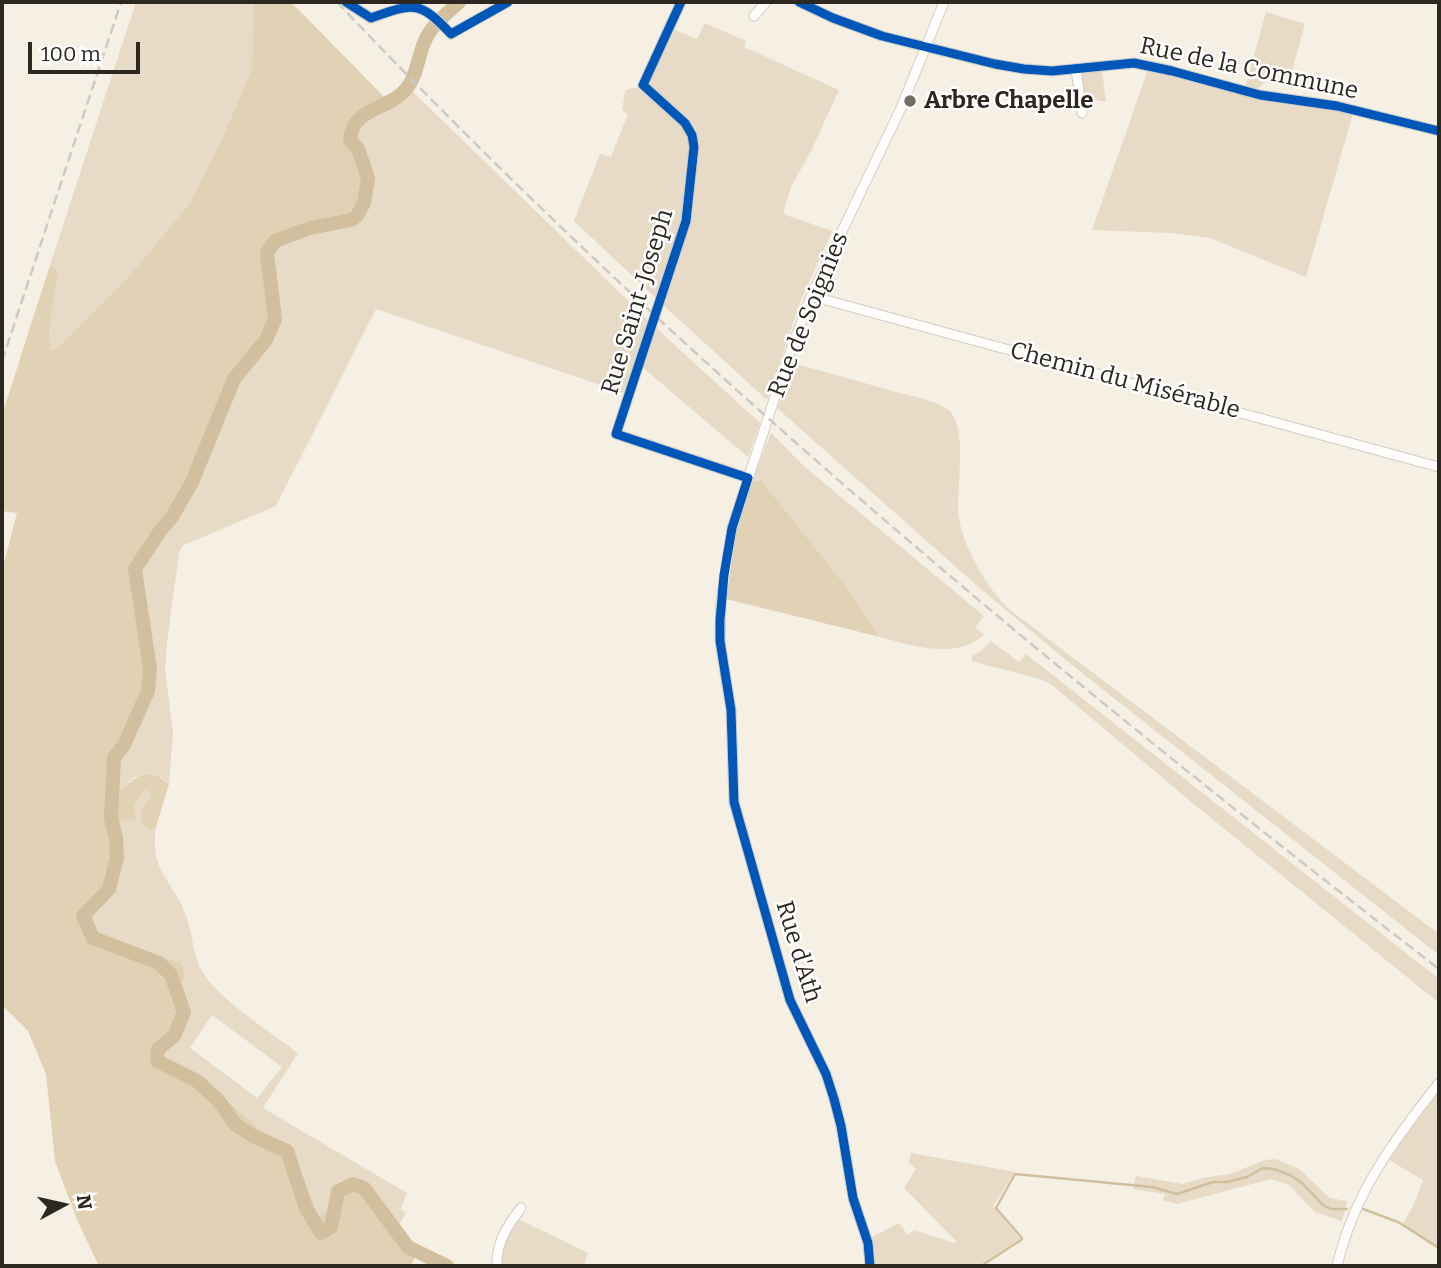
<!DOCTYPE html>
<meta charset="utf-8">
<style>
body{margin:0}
#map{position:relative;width:1441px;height:1268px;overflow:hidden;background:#f5efe4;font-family:Bitter,serif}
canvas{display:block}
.frame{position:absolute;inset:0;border:4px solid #2c2720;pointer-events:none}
.north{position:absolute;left:28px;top:1170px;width:70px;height:70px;-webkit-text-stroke:5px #fff;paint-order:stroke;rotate:82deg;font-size:19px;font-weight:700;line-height:28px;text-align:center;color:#2c2720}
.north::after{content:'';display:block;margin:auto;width:24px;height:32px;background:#2c2720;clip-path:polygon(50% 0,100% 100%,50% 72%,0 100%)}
.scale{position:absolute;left:28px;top:42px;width:112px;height:32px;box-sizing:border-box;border:4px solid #2c2720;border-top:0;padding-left:9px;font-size:21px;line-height:24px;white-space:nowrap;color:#2c2720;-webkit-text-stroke:5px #fff;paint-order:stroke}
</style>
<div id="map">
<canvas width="1441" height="1268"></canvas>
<div class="frame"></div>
<div class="north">N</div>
<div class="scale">100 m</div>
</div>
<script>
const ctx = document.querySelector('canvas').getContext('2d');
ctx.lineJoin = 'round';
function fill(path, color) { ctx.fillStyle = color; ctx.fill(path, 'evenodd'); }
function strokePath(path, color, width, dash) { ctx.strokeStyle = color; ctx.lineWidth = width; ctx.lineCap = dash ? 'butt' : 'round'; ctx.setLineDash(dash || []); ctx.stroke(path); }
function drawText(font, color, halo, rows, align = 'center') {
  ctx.font = font + ' Bitter,serif'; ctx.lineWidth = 5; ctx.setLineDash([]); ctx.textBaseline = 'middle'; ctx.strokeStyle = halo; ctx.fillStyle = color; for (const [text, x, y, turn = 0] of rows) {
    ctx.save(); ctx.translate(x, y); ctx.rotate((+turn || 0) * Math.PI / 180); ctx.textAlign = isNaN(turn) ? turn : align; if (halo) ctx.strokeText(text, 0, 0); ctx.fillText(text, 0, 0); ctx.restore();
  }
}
fill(new Path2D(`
 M136 2H253L252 68 222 139 190 203 129 276 66 340 50 351 49 333 58 270 50 265Z
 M1266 12 1305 24 1288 86 1268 80 1257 89 1245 87Z
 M705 23 746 41 744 47 839 90 811 151 791 187 783 214 832 231 801 300 767 400 661 303 688 227 696 137 651 88 649 83 673 29 697 39Z
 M1102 71 1106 102 1084 98 1082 73Z
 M1147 72 1209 81 1354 110 1306 277 1210 238 1170 233 1092 230Z
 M637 88 648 95 685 128 692 144 685 216 658 300 574 221 600 154 611 157 628 114 622 110 625 92 628 89Z
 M410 89 650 322 627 394 376 309 276 506 182 546 179 553 167 642 165 670 173 733 169 784 162 777H134L121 789 116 787V761L134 732 141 726 151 698V667L148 629 137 569C156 541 177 514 192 484 209 451 215 411 235 380 248 360 266 347 274 323 282 301 259 264 273 245 287 228 342 228 363 215L369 163C353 143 345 137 364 116H377L394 106 391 103Z
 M655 327 760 423 748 457 641 366Z
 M793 363C828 373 862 382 896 392 912 396 934 400 947 409 970 424 955 492 959 518 963 547 988 590 1010 610L1439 934V955L1072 665 983 591 777 408Z
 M771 433 806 468 984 616 975 627 984 635C956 660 913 646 880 637L844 584 761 480 752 481Z
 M991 641 1019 662 1026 654 1439 979V1003L1195 805 1052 685 1040 679 971 661 972 656 980 652Z
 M145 789 153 794 150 829 156 827C150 871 169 875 184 911 192 927 192 947 198 963 208 993 271 1032 298 1053L263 1108 407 1193 401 1209 406 1213 398 1227 412 1242 408 1249 366 1188 323 1215 319 1216 292 1150 257 1127 224 1096 166 1061 164 1056 188 1022 189 1011 180 985 181 964 113 943 94 929 93 918 115 854 108 816 134 806ZM212 1015 282 1067 257 1098 190 1048Z
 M1439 1083V1250L1402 1225 1414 1204 1423 1180 1384 1157Z
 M911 1153 1015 1172 993 1206 1020 1239 979 1266H875L872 1237 899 1223 908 1235 914 1230 954 1243 956 1241 904 1188 916 1169 909 1163Z
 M1276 1159 1299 1169 1330 1198 1347 1201 1342 1221 1315 1212 1289 1185 1271 1179 1177 1204 1163 1200 1165 1194 1133 1189 1136 1176 1183 1184 1201 1178 1230 1174 1265 1160Z
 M512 1216 588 1253 584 1266H500L495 1250Z`), '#e7dbc7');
fill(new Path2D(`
 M253 2H291L394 107 377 116H361L351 128 350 141C375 171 372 168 366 206L346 219 311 226 275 241 267 253 275 319 266 340 234 379 192 482 172 517 160 531 135 568 147 639 151 698 141 726 133 730 114 758V782L109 798C129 785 144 761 169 784L156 827 151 829 142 825V810L153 794 145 790 134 806 136 819 121 821 108 816 115 854 93 917 94 929 113 943 181 963 185 976 180 985 189 1011 188 1022 164 1055 166 1061 203 1078 257 1127 292 1150 319 1216 326 1213C332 1190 339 1169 366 1188L408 1249 416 1254 411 1266H99L78 1222 55 1161 46 1074 28 1031 2 1005V571L17 513 2 511V415L50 265 58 270 49 333 51 351 66 340 129 276 190 203 222 139 252 68Z
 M761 480 844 584 880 637 726 599 736 527 751 482Z`), '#e1d1b5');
strokePath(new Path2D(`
 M1363 1209 1398 1222 1439 1248
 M981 1266 1021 1240 1022 1238 996 1208 1015 1174 1152 1187 1177 1194 1213 1182H1227L1247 1177 1263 1168 1274 1169 1290 1175 1302 1183 1323 1205 1331 1209H1347`), '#d1bf9e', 2.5);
strokePath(new Path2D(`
 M447 1266 408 1247 364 1188 353 1184 338 1191 331 1227 321 1233 306 1208 287 1151 253 1136 235 1124 219 1101 197 1081 157 1061 158 1049 174 1036 184 1012 171 975 159 963 93 938 83 916 109 889 117 857 116 838 111 818 114 758 124 745 148 691 150 669 135 569 160 531 172 517 192 482 234 379 266 340 275 319 267 253 275 241 310 228 351 220 357 216 364 203 368 178 358 149 350 140C353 106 389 111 407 88 417 75 418 57 424 43 430 26 447 14 459 2`), '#d1bf9e', 14);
const minor = new Path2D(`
 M346 2 371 18C414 3 419 0 451 34L508 2
 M681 2 643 85 685 123 692 135 694 147 686 221 616 434 748 478
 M799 2 833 18 882 36 995 64 1024 69 1052 71 1134 63 1172 71 1260 95 1337 106 1439 131
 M754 16 766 2
 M1076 69 1082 113
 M811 296 1439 467
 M497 1266C496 1243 507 1226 521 1208
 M870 1266 868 1243 853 1198 841 1126 834 1099 826 1074 790 1000 734 802 731 710 720 641 721 602 732 528 785 366 811 296 901 108 944 2
 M1337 1266C1354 1193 1394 1140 1439 1083`);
strokePath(minor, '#d1cdc4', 11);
strokePath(minor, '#fefdfb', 9);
strokePath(new Path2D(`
 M337 2C674 358 1052 670 1439 969
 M2 361 121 2`), '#cbcac7', 2.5, [10, 5]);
strokePath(new Path2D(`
 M346 2 371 18C414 3 419 0 451 34L508 2
 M681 2 643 85 685 123 692 135 694 147 686 221 616 434 748 478 732 528 724 575 720 620V641L731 710 734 802 790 1000 826 1074 834 1099 841 1126 853 1198 868 1243 870 1266
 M799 2 833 18 882 36 995 64 1024 69 1052 71 1134 63 1172 71 1260 95 1337 106 1439 131`), '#0057b8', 9);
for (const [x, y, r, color] of [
 [910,101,7,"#726d65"]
]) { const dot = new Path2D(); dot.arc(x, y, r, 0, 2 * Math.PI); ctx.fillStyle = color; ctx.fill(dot); strokePath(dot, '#fff', 2.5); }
drawText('24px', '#2c2720', '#fff', [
 ["Rue de la Commune",1249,69,12],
 ["Rue Saint-Joseph",638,302,-73],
 ["Rue de Soignies",809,315,-68],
 ["Chemin du Misérable",1125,381,15],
 ["Rue d'Ath",798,952,73]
]);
drawText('bold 24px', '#2c2720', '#fff', [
 ["Arbre Chapelle",924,101]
], 'left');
</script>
